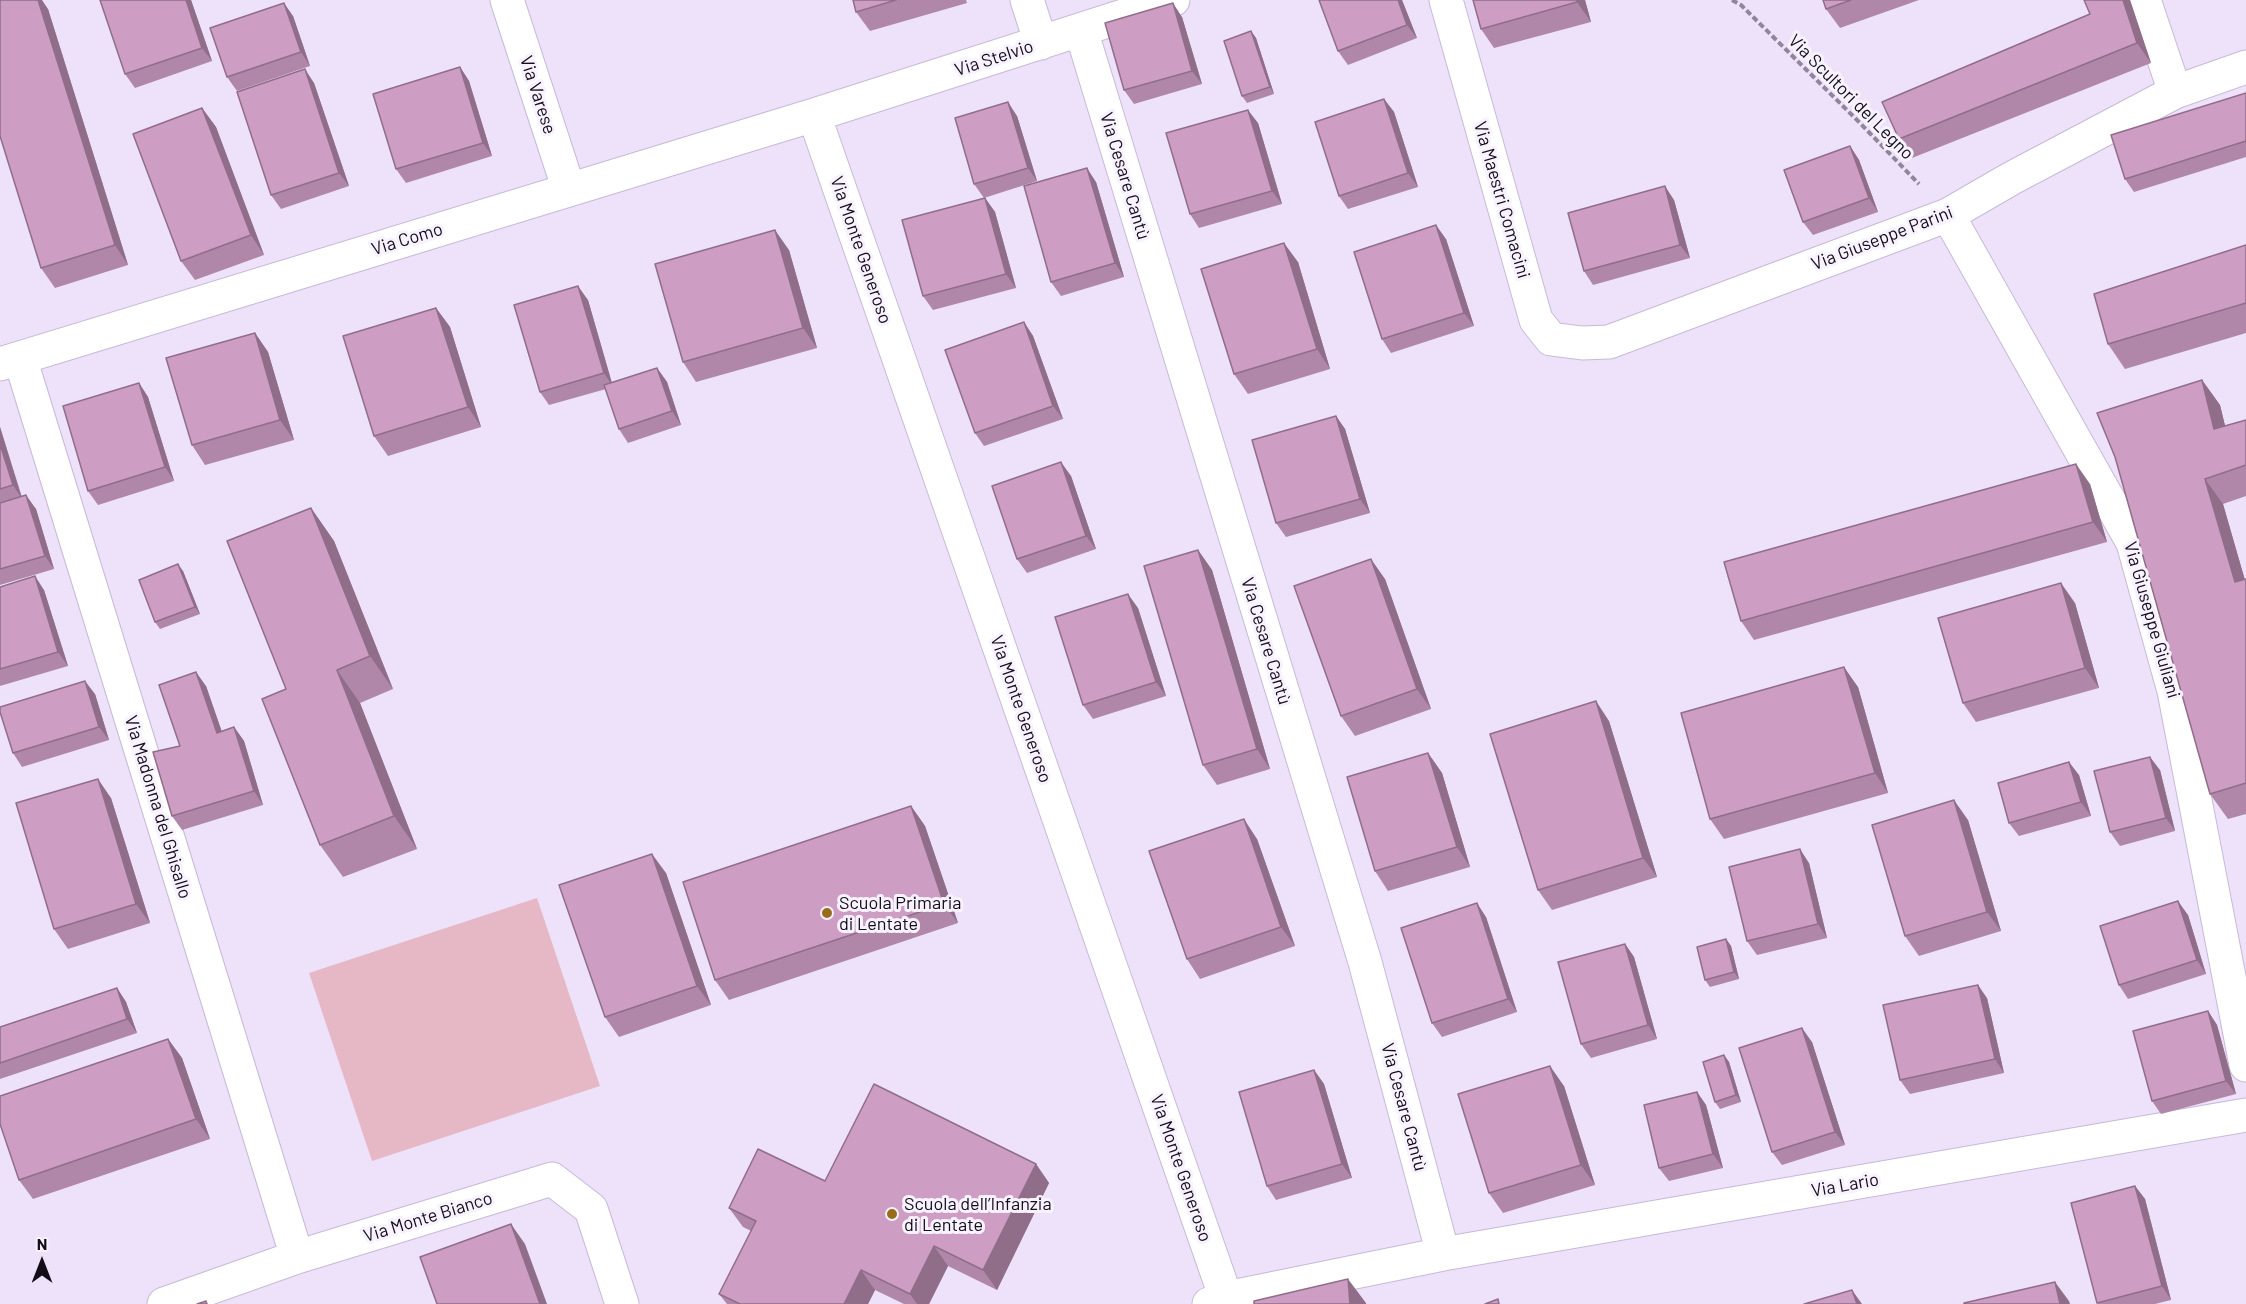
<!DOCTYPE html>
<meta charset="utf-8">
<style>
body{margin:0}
#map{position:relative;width:2246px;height:1304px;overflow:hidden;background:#eee2fb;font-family:Barlow,sans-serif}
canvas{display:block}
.north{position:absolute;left:12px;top:1232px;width:60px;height:60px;-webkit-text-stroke:4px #f8f2ff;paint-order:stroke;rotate:0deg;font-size:16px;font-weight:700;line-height:24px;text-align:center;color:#120d18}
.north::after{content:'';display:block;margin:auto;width:21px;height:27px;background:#120d18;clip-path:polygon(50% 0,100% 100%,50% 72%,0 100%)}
</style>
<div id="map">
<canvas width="2246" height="1304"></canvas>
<div class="north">N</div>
</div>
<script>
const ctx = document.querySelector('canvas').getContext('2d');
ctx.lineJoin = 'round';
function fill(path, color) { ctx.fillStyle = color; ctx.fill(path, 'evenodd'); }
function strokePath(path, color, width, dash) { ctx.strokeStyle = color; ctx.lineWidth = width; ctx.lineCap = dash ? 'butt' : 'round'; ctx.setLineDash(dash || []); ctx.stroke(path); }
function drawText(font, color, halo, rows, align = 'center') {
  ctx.font = font + ' Barlow,sans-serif'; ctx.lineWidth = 6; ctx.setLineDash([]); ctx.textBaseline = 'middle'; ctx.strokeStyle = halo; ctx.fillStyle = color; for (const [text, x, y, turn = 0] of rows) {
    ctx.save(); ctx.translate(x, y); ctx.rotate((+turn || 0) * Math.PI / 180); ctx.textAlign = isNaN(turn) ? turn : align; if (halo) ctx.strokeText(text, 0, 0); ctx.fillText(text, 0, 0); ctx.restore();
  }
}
fill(new Path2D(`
 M537 898 600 1086 372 1161 309 973Z`), '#e6b7c5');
const minor = new Path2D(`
 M507 0 569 190
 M1027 0 1041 43
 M1446 0 1536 320 1551 339 1582 343 1609 342 1948 215 2012 178 2175 92 2246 67
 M2144 0 2175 92
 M1081 30 1365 962 1443 1254
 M814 115 1228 1304
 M1948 215 2133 543 2174 691 2246 1065
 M20 358 297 1257
 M0 364 814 115 1173 0
 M164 1304 297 1257 552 1179 591 1209 622 1304
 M1209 1304 1227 1298 1443 1254 2246 1115`);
strokePath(minor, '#c7b9d7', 35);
strokePath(new Path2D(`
 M1732 0 1741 5 1859 122 1919 184`), '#8f8699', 4, [6, 3]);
strokePath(minor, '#fff', 33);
fill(new Path2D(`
 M100 0H191L212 61 135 88 125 74Z
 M853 0H966L967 3 870 31 856 12Z
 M1402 0 1417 38 1348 65 1338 51Z
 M1585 0 1591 22 1494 48 1481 29Z
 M1823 0H1919L1840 28 1826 9Z
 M2130 0 2151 63 1912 158 1899 139 2090 14Z
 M48 9 128 265 55 288 41 268Z
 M293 16 310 66 237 91 227 77Z
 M1182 17 1202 84 1134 104 1124 90Z
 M1251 31 1256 38 1274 94 1247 103 1242 96Z
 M460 67 469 81 492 156 406 183 396 169Z
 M314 83 349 186 281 209 271 195Z
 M2246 93V157L2134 192 2125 179Z
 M1384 99 1394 112 1418 187 1348 209 1339 196Z
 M202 108 216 127 264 255 195 280 181 261Z
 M1017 116 1037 181 984 198 974 184Z
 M1258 123 1282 204 1199 228 1190 214Z
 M1850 146 1859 160 1878 212 1813 235 1803 222Z
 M1096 182 1124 277 1061 296 1051 282Z
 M985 198 995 212 1016 288 933 310 923 296Z
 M1674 200 1690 258 1593 285 1584 271Z
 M1446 239 1474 326 1391 353 1382 339Z
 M2246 245V333L2125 369 2108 344Z
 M789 250 817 348 696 382 683 362Z
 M1298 262 1330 369 1248 394 1234 374Z
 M588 300 612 383 657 368 667 382 681 425 628 443 619 429 606 389 549 405 540 392Z
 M436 308 450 327 481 427 388 456 374 436Z
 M1024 322 1033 336 1063 419 984 446 975 433Z
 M255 333 268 352 294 440 205 465 192 445Z
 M2202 380 2220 405 2225 426 2246 420V496L2223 504 2245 580 2246 579V814L2228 819 2210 794Z
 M139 383 148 397 174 481 98 505 88 491Z
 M1336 416 1345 429 1370 513 1286 537 1276 523Z
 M0 427 22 497 36 509 54 569 0 585Z
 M1071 476 1096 549 1027 573 1017 559Z
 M2090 484 2107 542 1754 640 1741 621Z
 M311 508 334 541 393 689 360 703 417 849 343 877 320 845 286 689Z
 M1198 550 1212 570 1270 769 1217 785 1203 765Z
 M183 571 200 614 160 629 155 622Z
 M1385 579 1431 709 1355 736 1341 716Z
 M0 587 44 590 68 666 0 686Z
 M2075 603 2099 688 1976 722 1963 703Z
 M1138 608 1166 696 1093 719 1083 705Z
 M206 686 222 732 234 727 244 741 263 805 182 830 172 816 180 746Z
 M1858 687 1888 793 1724 839 1710 819Z
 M95 694 109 740 22 767 13 753Z
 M1609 721 1657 877 1552 910 1538 890Z
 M1428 753 1442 773 1470 867 1388 891 1375 871Z
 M2160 770 2175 831 2120 846 2110 832Z
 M2079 775 2091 816 2019 836 2009 823Z
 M111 798 150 923 68 949 54 929Z
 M911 806 925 826 958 923 729 1000 715 980Z
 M1968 820 2001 931 1919 956 1905 936Z
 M1257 839 1295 946 1200 979 1187 959Z
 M1809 863 1827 938 1757 955 1747 941Z
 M666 873 711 1005 619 1037 605 1017Z
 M2188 915 2206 974 2128 999 2119 985Z
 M1486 917 1517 1012 1442 1037 1432 1023Z
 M1726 939 1731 946 1739 979 1710 987 1705 980Z
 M1625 944 1634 957 1657 1039 1591 1058 1581 1044Z
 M117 988 126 1002 137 1033 0 1079V1027Z
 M1987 998 2004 1073 1910 1094 1900 1080Z
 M2208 1011 2217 1025 2236 1094 2161 1114 2152 1101Z
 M168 1039 182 1058 210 1139 33 1199 19 1180Z
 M1812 1042 1845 1145 1782 1165 1772 1152Z
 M1724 1055 1729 1062 1741 1102 1720 1109 1715 1102Z
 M1314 1070 1324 1084 1352 1178 1276 1200 1267 1186Z
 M1564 1086 1595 1185 1503 1213 1489 1193Z
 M1697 1092 1706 1105 1723 1168 1669 1181 1659 1168Z
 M1036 1164 1049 1183 997 1290 948 1266 929 1304H904L875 1290 868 1304H727L719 1294 751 1231 743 1227 729 1208 825 1181Z
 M2135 1186 2145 1199 2171 1300 2155 1304H2098L2097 1303Z`), '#b087a9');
fill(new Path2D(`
 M38 0H42L48 9 128 265 115 245Z
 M186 0H191L212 61 202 48Z
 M1398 0H1402L1417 38 1407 25Z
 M1577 0H1585L1591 22 1577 2Z
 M2123 0H2130L2151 63 2137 43Z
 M284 3 293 16 310 66 301 52Z
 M1173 3 1182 17 1202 84 1192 71Z
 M1251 31 1256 38 1274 94 1270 87Z
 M460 67 469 81 492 156 483 143Z
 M305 69 314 83 349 186 339 173Z
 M1384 99 1394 112 1418 187 1408 173Z
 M1008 102 1017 116 1037 181 1028 168Z
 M202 108 216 127 264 255 251 235Z
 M1248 110 1258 123 1282 204 1272 191Z
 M1850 146 1859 160 1878 212 1869 198Z
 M1087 168 1096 182 1124 277 1115 263Z
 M1665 186 1674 200 1690 258 1680 245Z
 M985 198 995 212 1016 288 1006 274Z
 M1436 225 1446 239 1474 326 1464 313Z
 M775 230 789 250 817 348 803 328Z
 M1284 243 1298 262 1330 369 1317 349Z
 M578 286 588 300 613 387 604 373Z
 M436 308 450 327 481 427 468 407Z
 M1024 322 1033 336 1063 419 1053 406Z
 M255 333 268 352 294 440 280 420Z
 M657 368 667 382 681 425 672 411Z
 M2202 380 2220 405 2232 454 2214 429Z
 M139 383 148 397 174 481 165 467Z
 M1336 416 1345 429 1370 513 1360 499Z
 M0 427 22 499 13 485 0 444Z
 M1061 462 1071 476 1096 549 1086 536Z
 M2076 464 2090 484 2107 542 2093 522Z
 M2205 479 2223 504 2246 584 2235 582Z
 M26 495 36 509 54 569 45 556Z
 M311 508 334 541 393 689 370 656Z
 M1198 550 1212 570 1270 769 1257 749Z
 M1371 559 1385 579 1431 709 1417 689Z
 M178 564 183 571 200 614 195 607Z
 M35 576 44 590 68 666 58 652Z
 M2061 583 2075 603 2099 688 2085 668Z
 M1128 594 1138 608 1166 696 1156 682Z
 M1844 667 1858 687 1888 793 1875 773Z
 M337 670 360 703 417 849 394 816Z
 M196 672 206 686 227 747 217 733Z
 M85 681 95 694 109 740 99 727Z
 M1596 701 1609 721 1657 877 1643 858Z
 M234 727 244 741 263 805 254 791Z
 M1428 753 1442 773 1470 867 1457 847Z
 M2150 757 2160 770 2175 831 2166 818Z
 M2069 762 2079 775 2091 816 2081 802Z
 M98 779 111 798 150 923 136 904Z
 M1954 800 1968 820 2001 931 1987 912Z
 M911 806 925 826 958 923 944 904Z
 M1244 819 1257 839 1295 946 1281 927Z
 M1800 849 1809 863 1827 938 1818 924Z
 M652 854 666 873 711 1005 697 986Z
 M2178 901 2188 915 2206 974 2197 960Z
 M1477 903 1486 917 1517 1012 1508 999Z
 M1726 939 1731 946 1739 979 1734 972Z
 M1625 944 1634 957 1657 1039 1648 1025Z
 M1978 985 1987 998 2004 1073 1995 1059Z
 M117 988 126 1002 137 1033 127 1019Z
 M2208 1011 2217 1025 2236 1094 2226 1081Z
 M1802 1028 1812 1042 1845 1145 1835 1132Z
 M168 1039 182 1058 210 1139 196 1119Z
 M1724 1055 1729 1062 1741 1102 1736 1095Z
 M1550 1066 1564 1086 1595 1185 1581 1165Z
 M1314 1070 1324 1084 1352 1178 1342 1164Z
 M1697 1092 1706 1105 1723 1168 1713 1154Z
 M1036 1164 1049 1183 997 1290 983 1270Z
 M2135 1186 2145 1199 2171 1300 2162 1286Z
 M511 1224 525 1244 547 1304H540Z
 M934 1246 948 1266 929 1304H917L910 1294Z
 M861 1270 875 1290 868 1304H844Z
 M1348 1279 1366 1303V1304H1350Z
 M2055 1282 2069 1301 2070 1304H2060Z
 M1852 1290 1862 1304H1857Z`), '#906e89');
const building = new Path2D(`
 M0 0H38L115 245 41 268 0 136Z
 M100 0H186L202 48 125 74Z
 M853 0H896L856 12Z
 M1319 0H1398L1407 25 1338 51Z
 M1473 0H1577V2L1481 29Z
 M1823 0H1851L1826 9Z
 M2084 0H2123L2137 43 1899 139 1882 102 2090 14Z
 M284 3 301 52 227 77 210 28Z
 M1173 3 1192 71 1124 90 1105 23Z
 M1251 31 1270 87 1242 96 1224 41Z
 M460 67 483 143 396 169 373 94Z
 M305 69 339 173 271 195 237 92Z
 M2246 93V141L2125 179 2111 135Z
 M1384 99 1408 173 1339 196 1315 122Z
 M1008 102 1028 168 974 184 955 118Z
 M202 108 251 235 181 261 133 134Z
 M1248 110 1272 191 1190 214 1166 133Z
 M1850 146 1869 198 1803 222 1784 170Z
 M1087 168 1115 263 1051 282 1024 186Z
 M1665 186 1680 245 1584 271 1568 213Z
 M985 198 1006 274 923 296 902 220Z
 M1436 225 1464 313 1382 339 1354 252Z
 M775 230 803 328 683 362 655 264Z
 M1284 243 1317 349 1234 374 1201 269Z
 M2246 245V303L2108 344 2094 294Z
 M578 286 604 373 540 392 514 305Z
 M436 308 468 407 374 436 343 336Z
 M1024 322 1053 406 975 433 945 350Z
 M255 333 280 420 192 445 166 358Z
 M657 368 672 411 619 429 604 385Z
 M2202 380 2214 429 2246 420V465L2205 479 2235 582 2246 579V783L2210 794 2115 457 2097 413Z
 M139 383 165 467 88 491 63 406Z
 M1336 416 1360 499 1276 523 1252 440Z
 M0 444 13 485 0 489Z
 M1061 462 1086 536 1017 559 992 486Z
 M2076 464 2093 522 1741 621 1724 562Z
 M26 495 45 556 0 569V503Z
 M311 508 370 656 337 670 394 816 320 845 262 699 286 689 227 541Z
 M1198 550 1257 749 1203 765 1144 566Z
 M1371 559 1417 689 1341 716 1294 586Z
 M178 564 195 607 155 622 139 580Z
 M35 576 58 652 0 669V587Z
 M2061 583 2085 668 1963 703 1938 618Z
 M1128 594 1156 682 1083 705 1055 617Z
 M1844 667 1875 773 1710 819 1681 713Z
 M196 672 217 733 234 727 254 791 172 816 153 752 180 746 159 685Z
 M85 681 99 727 13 753 0 712V707Z
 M1596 701 1643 858 1538 890 1490 734Z
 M1428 753 1457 847 1375 871 1347 777Z
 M2150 757 2166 818 2110 832 2094 771Z
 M2069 762 2081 802 2009 823 1998 783Z
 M98 779 136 904 54 929 16 803Z
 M1954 800 1987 912 1905 936 1872 825Z
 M911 806 944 904 715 980 683 882Z
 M1244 819 1281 927 1187 959 1149 851Z
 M1800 849 1818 924 1747 941 1729 867Z
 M652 854 697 986 605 1017 559 885Z
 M2178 901 2197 960 2119 985 2100 926Z
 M1477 903 1508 999 1432 1023 1401 928Z
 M1726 939 1734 972 1705 980 1697 947Z
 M1625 944 1648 1025 1581 1044 1558 962Z
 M1978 985 1995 1059 1900 1080 1883 1005Z
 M117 988 127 1019 0 1063V1027Z
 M2208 1011 2226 1081 2152 1101 2133 1031Z
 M1802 1028 1835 1132 1772 1152 1739 1048Z
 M168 1039 196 1119 19 1180 0 1124V1096Z
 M1724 1055 1736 1095 1715 1102 1703 1062Z
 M1550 1066 1581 1165 1489 1193 1458 1094Z
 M1314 1070 1342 1164 1267 1186 1239 1092Z
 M874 1084 1036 1164 983 1270 934 1246 910 1294 861 1270 844 1304H740L719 1294 756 1221 729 1208 758 1149 825 1181Z
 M1697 1092 1713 1154 1659 1168 1644 1105Z
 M2135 1186 2162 1286 2097 1303 2071 1203Z
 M511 1224 540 1304H437L420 1257Z
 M1348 1279 1350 1304H1254V1301Z
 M2055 1282 2060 1304H1964V1303Z
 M1852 1290 1857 1304H1804Z
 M1498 1299 1499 1304H1485Z
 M206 1301 207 1304H197Z`);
fill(building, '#cd9dc4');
strokePath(building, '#906e89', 1.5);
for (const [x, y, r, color] of [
 [827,913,6,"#986c1a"],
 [892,1214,6,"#986c1a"]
]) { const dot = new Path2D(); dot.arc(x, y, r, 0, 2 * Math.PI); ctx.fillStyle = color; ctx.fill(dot); strokePath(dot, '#f8f2ff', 2); }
drawText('18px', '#120d18', '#f8f2ff', [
 ["Via Stelvio",994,58,-18],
 ["Via Varese",538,95,72],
 ["Via Scultori del Legno",1851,97,45],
 ["Via Cesare Cantù",1125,176,73],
 ["Via Maestri Comacini",1502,200,74],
 ["Via Giuseppe Parini",1882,238,-21],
 ["Via Como",407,239,-17],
 ["Via Monte Generoso",861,250,71],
 ["Via Giuseppe Giuliani",2152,620,74],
 ["Via Cesare Cantù",1266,641,73],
 ["Via Monte Generoso",1021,709,71],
 ["Via Madonna del Ghisallo",158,807,73],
 ["Via Cesare Cantù",1404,1107,75],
 ["Via Monte Generoso",1181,1168,71],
 ["Via Lario",1845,1185,-10],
 ["Via Monte Bianco",428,1217,-17]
]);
drawText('18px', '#120d18', '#f8f2ff', [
 ["Scuola Primaria",839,903],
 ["di Lentate",839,924],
 ["Scuola dell’Infanzia",904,1204],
 ["di Lentate",904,1225]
], 'left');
</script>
